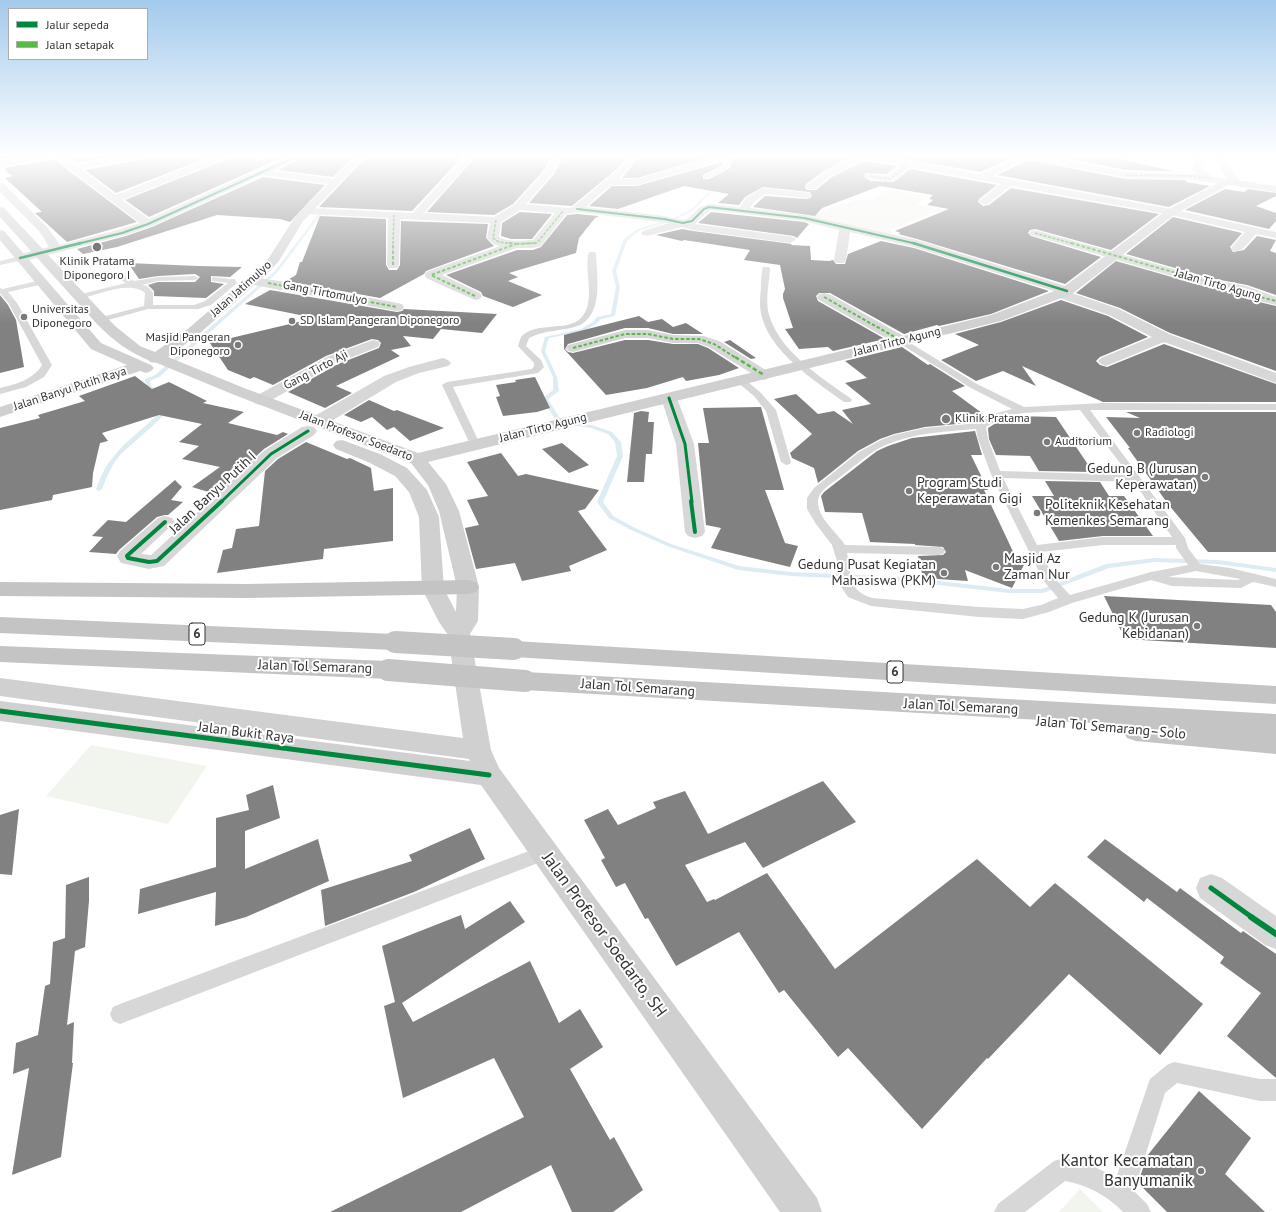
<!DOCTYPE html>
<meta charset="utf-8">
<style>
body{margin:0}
#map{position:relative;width:1276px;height:1212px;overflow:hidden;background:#fff;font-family:"PT Sans",sans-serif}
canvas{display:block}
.legend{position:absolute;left:8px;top:8px;width:140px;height:52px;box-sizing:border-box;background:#fff;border:1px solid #adadad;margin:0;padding:5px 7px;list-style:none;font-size:12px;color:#333}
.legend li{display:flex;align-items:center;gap:8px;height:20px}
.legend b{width:20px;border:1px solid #adadad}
</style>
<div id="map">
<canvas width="1276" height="1212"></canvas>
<ul class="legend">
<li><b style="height:5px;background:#00873e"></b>Jalur sepeda</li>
<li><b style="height:5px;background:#58b947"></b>Jalan setapak</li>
</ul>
</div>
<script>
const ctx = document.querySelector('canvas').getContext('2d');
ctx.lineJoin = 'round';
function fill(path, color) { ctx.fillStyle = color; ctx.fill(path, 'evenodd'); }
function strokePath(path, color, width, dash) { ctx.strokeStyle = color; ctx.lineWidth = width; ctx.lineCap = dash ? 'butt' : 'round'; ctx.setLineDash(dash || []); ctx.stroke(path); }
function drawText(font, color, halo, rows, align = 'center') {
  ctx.font = font + ' "PT Sans",sans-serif'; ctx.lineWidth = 4; ctx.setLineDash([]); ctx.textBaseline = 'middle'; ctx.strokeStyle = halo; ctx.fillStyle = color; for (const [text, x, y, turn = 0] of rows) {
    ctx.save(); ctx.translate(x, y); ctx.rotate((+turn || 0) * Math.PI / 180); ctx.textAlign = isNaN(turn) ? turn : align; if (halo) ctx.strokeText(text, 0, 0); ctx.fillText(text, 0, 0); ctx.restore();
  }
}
fill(new Path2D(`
 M892 190 926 196 917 205 945 209 951 204 979 224 935 212 890 230 893 233 889 235 810 217 832 207 855 200 873 199 883 192Z
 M91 745 207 766 168 824 46 796Z
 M1080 1189 1103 1212H1059Z`), '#f1f5ed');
fill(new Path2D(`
 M709 154H713L742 162 740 163Z
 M717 183 720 184 693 211 675 220 639 231 627 241 616 271 620 287 615 316 601 319 596 324 584 331 549 338 545 351 557 377 559 391 548 399 559 417 568 422 592 425 612 432 621 442 623 456 603 502 613 516 633 527 671 544 739 566 791 572 903 577 1009 589H1042L1106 564 1154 558 1218 560 1276 568V572L1218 564 1154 562 1109 568 1043 593H1009L903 581 791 576 738 570 667 546 629 529 609 518 597 502 617 456 615 442 608 434 591 428 565 424 555 419 542 399 553 390V377L541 351 545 337 581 329 593 322 597 317 611 314 616 287 612 271 624 239 637 229 673 218 691 209Z
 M329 199 332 200 277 273 159 377 150 381 151 386 161 393V395C152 395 147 388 145 380V379L155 375 275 271Z
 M167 406 170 408 159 420 121 454 114 463 108 474 102 489 99 491 97 490 96 489C100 479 103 470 110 461 125 440 148 426 165 407Z`), '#ddebf3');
fill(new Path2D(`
 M0 154H34L0 159Z
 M66 154H127L76 163Z
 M156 154H217L116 193 85 170 150 158Z
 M235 154H254L255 162 276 154H290L149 217 125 200 233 157Z
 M308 154H356L333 177 278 170Z
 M369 154H465L412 211 319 207Z
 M478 154H552L545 169 513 204 494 215 427 212Z
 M565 154H629L618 168 572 206 529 203 554 174Z
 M642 154H652L655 157 662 159 668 156V154H719L637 178H622Z
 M735 154H847L850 157 824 171 806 184 805 188 807 190H816L832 177 864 161 897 166 887 174 865 173 864 177 871 181 893 182 899 178 910 169 997 185 979 199 978 202 983 206 989 205 1011 188 1159 214 1111 250 1035 229 1030 230 1028 233 1031 236 1101 257 1065 284 917 239 898 234 901 233 895 231 949 209 927 205 933 200 929 199 933 195 880 186 822 208 815 216 753 207 765 196 806 199 810 198 812 196 810 192 763 187 745 197 739 205 718 203 729 194 684 186 618 209 589 206 612 186H637L722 162 724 163 723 165 703 175V179H709L730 168 732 159 734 157Z
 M878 154H1015L1016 156 980 172Z
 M1043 154 1114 155 1124 160 1173 171 1193 172 1126 170Z
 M55 159 69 171 137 222 67 242 35 213 42 212 5 178 13 176 8 173 4 168Z
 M1029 160 1126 179 1187 180 1186 182 1210 186 1169 207 997 175Z
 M263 177 325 185 290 222 280 219 217 215 117 247 83 254 77 249 126 236 152 227Z
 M1225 189 1244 192 1248 189 1276 193V196L1256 206 1276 213V221L1269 229 1185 210Z
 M520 212 552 214 532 239H511L501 236 502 223Z
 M711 212 804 222 809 224 797 238 794 236 698 223Z
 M577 214 599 216 595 218 579 238 576 253 509 273 518 277 508 281 542 295 513 307 483 296 481 292 446 275 517 250H533L541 247 567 215Z
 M320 216 386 219V265L389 270H397L400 265 401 221 488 224 486 238 494 246 426 271 424 274 380 298 286 281 296 275 300 262H302Z
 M1173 217 1242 233 1230 247 1233 252 1244 250 1257 236 1276 240 1270 251 1276 253V295L1247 285 1210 278 1126 254Z
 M682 229 693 231 792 244 791 245 810 246 811 260 829 261 833 260 836 264H845L848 254 881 241 914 248 1049 291 991 314 939 326 937 325 904 334 830 293H819L816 296 818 301 885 339 833 351 828 347 799 349 785 329 793 328 783 298V294L785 289 780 265 744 260 750 250 684 240 682 241 656 235Z
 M1116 261 1203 286 1237 293 1255 301 1276 306V371L1170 333 1120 308 1076 293Z
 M128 263 198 266 242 267 230 277 211 276V282L224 284 206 298 154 296V291L148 285 158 282H195L200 277 195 274 158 276 139 279Z
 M270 290 397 312 402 311 404 309 497 314 482 333 441 329 433 339 403 336 411 346 391 350 400 356 336 386 352 393 325 408 288 392 338 364 379 348 381 343 378 340 372 339 326 356 273 385 254 377 250 379 228 370 210 343 315 318 245 304Z
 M0 295 8 305 16 320 24 367 0 373Z
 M1061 300 1108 316 1148 337 1100 357 1096 361 1100 365 1107 367 1164 344 1276 384V402H1103L1022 366 1036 386 1003 371 976 381 941 360 979 345 955 334 1001 322Z
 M639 316 648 322 662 319 673 327 686 323 703 334H673L648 328H625L568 344 565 349 568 352 573 353 625 340H648L673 344H698L708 348 739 368 719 375 686 381 683 377 647 388 606 395 564 349V335Z
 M730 340 756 358 751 359 724 342Z
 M902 347 928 365 930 364 965 386 952 391 986 416H988L979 422 925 427 894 434 880 439 858 451 818 483 814 468 792 458 790 453 812 434 774 399 796 394 818 414 834 411 853 424 842 410 871 404 845 383 867 378 845 361Z
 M135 376 152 389 169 382 207 401 203 403 244 412 228 423 277 435 283 432 288 434 264 449 215 494 192 487 220 467 182 459 199 446 179 442 202 424 159 415 102 433 108 441 100 443 93 473 92 487 53 495 52 500 0 510V428L40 418 38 415 85 401 79 396Z
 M535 377 550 408 537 412 503 416 496 397 500 396 496 385 516 382 515 380Z
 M369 400 394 411 397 410 444 428 410 441 394 427 387 430 372 417 361 422 344 415Z
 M761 407 784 490H765L785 543 798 546 790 567 711 548 721 528 706 525 698 443H709L703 408Z
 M641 411 649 412 648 422H654L652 454H646L644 482H627L634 413Z
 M1126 412H1276V552H1208L1168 504 1128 448H1130L1106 417 1140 418Z
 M1013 416 1056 417 1093 472 1039 471 1030 456 996 455 989 439 988 428 1004 418Z
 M975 431 982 455H971L988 490H984L1017 560 1025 563 1012 588 965 570 968 581 923 578 918 556 943 555 946 552 943 547 915 545V544L870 542 862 513 825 512 821 496 824 492 877 451 888 446 912 438Z
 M306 442 347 459 350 458 371 468 374 491 393 488V541L324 549 323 559 217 573 223 550 232 548 236 529 259 526 265 471 278 459Z
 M562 443 589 465 569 473 542 449Z
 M501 453 518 476 526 474 599 490 585 509 578 511 607 550 569 566 571 571 522 581 515 563 476 569 465 528 479 525 467 500 488 496 467 462Z
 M175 480 182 487 171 500 183 502 168 515H165L157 517 119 550 116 554 89 552 103 537 92 536 108 520 126 522Z
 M1045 481 1100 482 1109 496H1124L1153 536H1103L1059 541 1032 496H1054Z
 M1104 596 1271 605 1276 612V648L1125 639Z
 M823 781 856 822 763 868 745 842 685 865 707 902 714 899 715 900 767 873 835 969 977 859 1030 907 1055 883 1203 1004 1160 1055 1069 974 988 1059 987 1058 922 1129 848 1048 838 1057 784 990 779 993 739 932 676 966 648 918 645 919 625 883 616 887 601 860 605 858 584 820 608 809 618 825 656 808 653 802 685 791 708 834Z
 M273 785 280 818 245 831V869L318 839 329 881 246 917 215 926 216 892 138 914 140 889 216 867V818L249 810 246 795Z
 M19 809 12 875 0 874V815Z
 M470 828 485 859 414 892 325 926 321 890 412 861 409 855Z
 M1105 839 1177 892 1180 888 1241 933 1243 931 1276 954V1078L1227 1036 1261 993 1220 963 1224 957 1147 898 1144 902 1087 857Z
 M89 877V901L85 947 75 951 67 1025 74 1022 72 1063H73L61 1157 12 1175 29 1068 13 1074 16 1043 38 1035 45 986 50 984 53 942 65 938 66 885Z
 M510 901 525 922 402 1003 413 1022 530 961 559 1023 580 1009 603 1047 570 1069 610 1140 614 1137 643 1190 613 1212H572L551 1165 461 1212H330L524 1117 494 1058 403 1098 384 1006 395 1002 382 946 461 915 465 929Z
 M1199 1091 1251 1138 1225 1174 1265 1212H1167L1138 1183 1147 1156Z`), '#818181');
fill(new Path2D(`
 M718 157 731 160 729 167 708 178H704V176L724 166 726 162 718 159Z
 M589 252H595L596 254C597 280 605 321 571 328 557 331 542 331 529 338L526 346 541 360 544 367 538 373 453 387 480 444 479 446H471L442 385 447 382 532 369 534 366V363L518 346 521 337C535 321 568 332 581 318 597 302 583 270 589 252Z
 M20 256H23V260L0 265V261Z
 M763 267H769L770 269C769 284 765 301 769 315 780 352 821 377 850 398L852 400 850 402H844C815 381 768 351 761 313 759 305 760 297 761 289 761 282 761 273 763 267Z
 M104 271 117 272 134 281 158 277 195 276 199 278 195 280 158 281 142 285 147 286 153 292V305H194L205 301 228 283 212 281V277L232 279H235L237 283 211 305 198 309H148L101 322 97 320 98 318 144 306 145 293C131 280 97 295 80 299L76 297 77 295 126 283 112 276 104 275 65 283 61 281 65 279Z
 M41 280 45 282 44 284 8 292 17 303 52 365 44 377 26 387 0 394V388C16 384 33 380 42 365L9 304 0 293V288L3 289Z
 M902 338 977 384 1024 407 1103 403 1276 404V410H1090L1185 538 1188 548 1200 564 1230 568 1276 579V587L1253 582 1241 588 1172 586 1151 580 1072 603 1049 612 1023 619 979 617 871 606 848 597 839 584 837 561 832 545 816 524 807 509V498L814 488 859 452 881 440 894 435 925 428 979 423 997 413 1012 409 971 388 899 343 898 341 899 339ZM1080 410 1129 475 1000 471 988 439 986 427 1003 417 1023 413ZM976 429 978 439 991 474 1043 580 1058 598 1041 605 1023 609 979 607 872 598C846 589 852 575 847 553L939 555 943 554 945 551 943 548 939 547 845 545C837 532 818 519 818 502 818 491 832 483 839 478 851 469 863 458 876 450 906 433 942 432 976 429ZM1003 478 1134 482 1172 537H1103L1037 545ZM1103 545H1176V548L1188 565 1151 572 1070 595 1054 578 1041 552ZM1196 571 1240 579 1238 580 1168 577Z
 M740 377 743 378 760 392 776 410 791 462 790 464 786 465 781 462 766 411 754 396 737 382 735 380Z
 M545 845 551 848 554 853 551 858 120 1024 113 1021 110 1014 113 1007 120 1004Z
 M1174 1062 1260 1079H1276V1101H1260L1177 1083 1165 1093 1134 1191 1147 1204 1151 1212H1123C1108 1196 1087 1185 1065 1181L1025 1212H994L998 1204 1054 1161C1075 1153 1098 1169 1116 1178L1150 1079 1167 1065Z`), '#d7d7d7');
fill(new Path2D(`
 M43 154H64L75 165 135 154H155L150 157 81 169 116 195 221 154H234L232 156 122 200 149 219 294 154H307L273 171 335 179 340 182 335 185 263 175 152 226 126 235 20 262 16 261 14 258 16 255 49 247 40 232 0 192V183L4 184 48 228 60 245 118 230 140 223 70 170 55 157 0 167V161Z
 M467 154H477L424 213 494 217 514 205 546 170 554 154H564L553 173 526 204 569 208 573 207 619 169 631 154H641L619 179H637L724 154H734L733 157 637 185H612L603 191 586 207 664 216 683 220 688 218 700 207 709 204 740 207 746 198 763 188 810 193 811 195 810 197 806 198 765 194 754 202 750 208 804 215 917 240 1072 288 1074 291 1072 293 1119 309 1169 334 1276 373V383L1164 342 1111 364 1106 366 1101 364 1098 361 1101 358 1152 337 1109 315 1057 297 1055 294 1057 292 914 247 850 232 846 260 844 263H836L834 260 839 230 804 221 710 210 695 224 794 237 796 239 794 241 790 243 693 230 682 227 647 236 643 235 641 233 643 231 669 223 577 212 566 214 541 246 533 248H517L442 275 480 293 482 296 480 299 475 300 426 278 425 275 426 272 500 246 495 245 487 238 490 223 400 219 399 265 397 268H389L387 265 388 218 308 214 303 211 308 208 413 213ZM520 210 555 213 533 240C523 240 508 243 499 237L501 222Z
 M653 154H666L667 155 662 158 655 156Z
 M848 154H868L909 160 980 174 1019 156 1016 154H1036L1126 172 1197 174 1192 170 1195 160 1192 154H1202L1205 160 1202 169 1213 177 1227 179 1222 172 1215 154H1225L1232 172 1241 182 1240 184 1228 185 1189 179 1126 178 1029 158 992 176 1171 209 1276 232V238L1256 234C1249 241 1243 253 1233 251L1231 248 1245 232 1171 215 1011 186 988 204 984 205 979 202 980 200 1000 184 910 167C896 179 896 183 877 180 872 179 868 179 865 176L866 174 888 176 900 165 864 159 831 176 815 189H807L806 187 807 185 825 172 853 157Z
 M1035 230 1210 279 1246 286 1276 297V305L1255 300 1237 292 1203 285 1031 235 1029 233 1031 231Z
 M253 277 299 284 397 303 402 304 404 307 402 310 397 311 248 284 247 281 248 278Z
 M824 293 829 294 907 338 909 341 907 344 902 345 897 344 819 300 817 297 819 294Z
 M625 330H648L673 335 704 336 719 341 769 372 772 375 769 378 764 380 759 378 709 347 698 343H673L648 338H625L573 352 568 351 566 348 568 345Z
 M373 340 378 341 380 344 378 347 337 363 266 403 260 405 254 403 252 400 254 397 327 357Z
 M443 358 448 360 451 363 448 366 419 373 396 382 325 425 319 426 313 425 311 421 313 417 384 376 409 367Z
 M669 393 675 395 677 398 694 444 705 532 702 536 695 538 688 536 685 532 676 444 661 398 663 395Z
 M308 426 314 427 317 431 314 435 277 458 164 566 149 569 121 563 117 556 120 551 158 518 165 516 172 518 175 522 141 554 151 555 265 450 302 427Z
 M1211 874 1222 878 1276 916V949L1265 945 1200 898 1196 888 1200 878Z`), '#d7d7d7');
fill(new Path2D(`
 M358 154H368L303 221 279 261 269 272 199 334 168 357 244 388 418 453 991 315 1062 288 1167 210 1224 180 1228 179 1276 186V192L1229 185 1175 214 1072 294 1001 321 428 462 446 484 459 511 479 587 478 621 470 634 491 750 499 768 817 1198 822 1212H780L481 785 0 721V701L470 761 469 759 0 696V678L463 738 448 635 439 622 422 589 419 517 409 492 395 476 368 462 336 449 333 445 336 441 342 440 380 454 407 468 427 490 439 517 444 589 456 612 457 587 439 511 428 485 411 463 232 394 157 363 150 362 148 360C126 350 114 341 97 324L0 217V207L4 208 115 326 140 346 155 352 189 328 261 266 268 259 295 217Z
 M0 230 4 231 101 343 151 365 154 368 151 371 146 373 140 371 0 417V407L127 365 91 349 0 240Z`), '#d0d0d0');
fill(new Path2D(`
 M468 580 476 582 479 587 476 592 468 594 246 598 0 596V582L246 584Z
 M0 617 395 634 403 636 407 642 403 648 395 650 0 633Z
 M514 641 1276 686V704L514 657 506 655 502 649 506 643Z
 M0 646 388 661 396 664 400 670 396 676 388 679 0 662Z
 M525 672 1276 714V754L1136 741 1127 738 1123 731 1126 725 525 690 516 687 513 681 516 675Z`), '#c4c4c4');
strokePath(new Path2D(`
 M395 642 514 649
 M388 670 525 681`), '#c4c4c4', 22);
strokePath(new Path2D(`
 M1126 175 1189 176 1209 178
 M870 176 890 179 909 163
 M496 220 493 238 499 242 516 244
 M1035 233 1074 244
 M393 244 394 215
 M516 244 537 243 563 211`), '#58b947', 1.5, [3, 1.5]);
strokePath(new Path2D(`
 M1071 243 1208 282 1241 289 1260 297 1276 301
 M516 244 537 243
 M393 265V243
 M268 283 397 307
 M475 296 431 275 516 244 508 243
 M824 297 902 341
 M573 348 625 334H648L673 339H699L714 344 736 358`), '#58b947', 2, [3.5, 2]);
strokePath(new Path2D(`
 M735 357 764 375`), '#58b947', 2.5, [4.5, 2.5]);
strokePath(new Path2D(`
 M577 209 664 219 683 223 692 221 704 209 709 207 804 218 917 244
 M77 244 122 233 148 224 302 154`), '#00873e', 2);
strokePath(new Path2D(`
 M913 243 1067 291
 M20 258 81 243`), '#00873e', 2.5);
strokePath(new Path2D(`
 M669 398 685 444 692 502
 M221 502 271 454 308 431`), '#00873e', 3);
strokePath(new Path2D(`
 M691 501 695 532
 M165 522 129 554 127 556 128 558 149 562 157 561 222 501`), '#00873e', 4);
strokePath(new Path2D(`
 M0 711 489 775
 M1211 888 1253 918`), '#00873e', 5);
strokePath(new Path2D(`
 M1251 917 1276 934`), '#00873e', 6);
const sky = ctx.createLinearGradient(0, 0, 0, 324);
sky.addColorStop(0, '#a3caec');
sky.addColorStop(0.48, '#fff');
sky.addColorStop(1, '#ffffff00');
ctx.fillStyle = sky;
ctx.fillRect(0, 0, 1276, 324);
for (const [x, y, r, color] of [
 [97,247,5,"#7a7a7a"],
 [24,317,4,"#7a7a7a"],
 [292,321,4,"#7a7a7a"],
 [238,345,4,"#7a7a7a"],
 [946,419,5,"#7a7a7a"],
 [1137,433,4,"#7a7a7a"],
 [1047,442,4,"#7a7a7a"],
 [1205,477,4,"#7a7a7a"],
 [909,491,4,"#7a7a7a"],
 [1037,513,4,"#7a7a7a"],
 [996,567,4,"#7a7a7a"],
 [944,573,4,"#7a7a7a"],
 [1197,626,4,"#7a7a7a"],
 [1201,1171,4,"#7a7a7a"]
]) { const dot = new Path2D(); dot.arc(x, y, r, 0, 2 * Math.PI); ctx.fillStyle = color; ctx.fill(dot); strokePath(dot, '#fff', 1.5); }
drawText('12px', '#333', '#fff', [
 ["Klinik Pratama",97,262,"center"],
 ["Diponegoro I",97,276,"center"],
 ["Universitas",32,310],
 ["Diponegoro",32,324],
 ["SD Islam Pangeran Diponegoro",300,321],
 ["Masjid Pangeran",230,338,"right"],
 ["Diponegoro",230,352,"right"],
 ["Klinik Pratama",955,419],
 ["Radiologi",1145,433],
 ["Auditorium",1055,442]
], 'left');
drawText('12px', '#333', '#fff', [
 ["Jalan Tirto Agung",1218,285,16],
 ["Jalan Jatimulyo",241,289,-42],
 ["Gang Tirtomulyo",325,293,11],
 ["Jalan Tirto Agung",897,342,-14],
 ["Gang Tirto Aji",316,370,-28],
 ["Jalan Banyu Putih Raya",70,389,-18],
 ["Jalan Tirto Agung",543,428,-14],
 ["Jalan Profesor Soedarto",356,436,21]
]);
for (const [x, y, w] of [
 [197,634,16],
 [895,672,16]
]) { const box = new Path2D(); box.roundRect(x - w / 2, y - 11, w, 22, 3); ctx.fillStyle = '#fff'; ctx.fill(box); strokePath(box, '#333', 1); }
drawText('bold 13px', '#333', null, [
 ["6",197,634],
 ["6",895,672]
]);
drawText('14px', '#333', '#fff', [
 ["Gedung B (Jurusan",1197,469],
 ["Keperawatan)",1197,485],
 ["Program Studi",917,483,"left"],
 ["Keperawatan Gigi",917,499,"left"],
 ["Politeknik Kesehatan",1045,505,"left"],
 ["Kemenkes Semarang",1045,521,"left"],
 ["Masjid Az",1004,559,"left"],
 ["Zaman Nur",1004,575,"left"],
 ["Gedung Pusat Kegiatan",936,565],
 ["Mahasiswa (PKM)",936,581],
 ["Gedung K (Jurusan",1189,618],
 ["Kebidanan)",1189,634]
], 'right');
drawText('14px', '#333', '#fff', [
 ["Jalan Banyu Putih I",213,493,-43],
 ["Jalan Tol Semarang",315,667,2],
 ["Jalan Tol Semarang",638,688,4],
 ["Jalan Tol Semarang",961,707,3],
 ["Jalan Tol Semarang–Solo",1111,728,5],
 ["Jalan Bukit Raya",246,733,7]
]);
drawText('17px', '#333', '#fff', [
 ["Jalan Profesor Soedarto, SH",604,935,54]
]);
drawText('17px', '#333', '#fff', [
 ["Kantor Kecamatan",1193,1161],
 ["Banyumanik",1193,1181]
], 'right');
</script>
